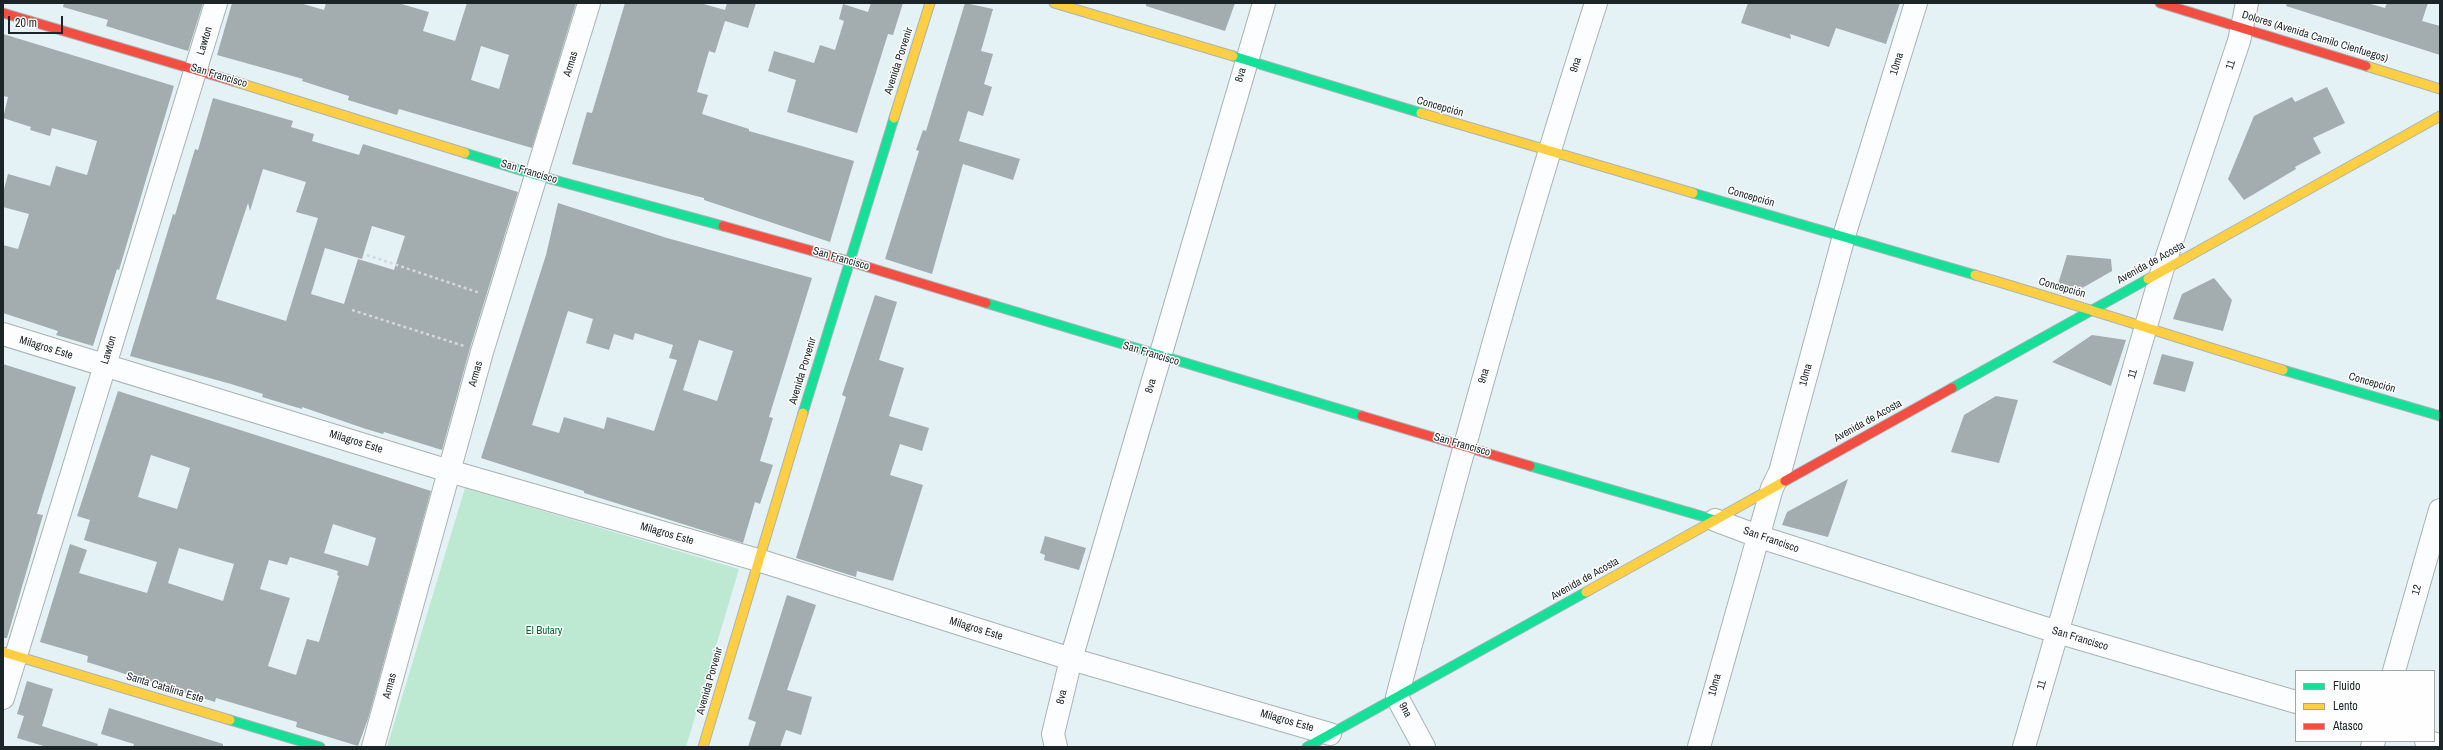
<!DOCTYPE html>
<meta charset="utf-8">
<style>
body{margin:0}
#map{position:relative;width:2443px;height:750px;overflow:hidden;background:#e5f2f5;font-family:"Archivo Narrow",sans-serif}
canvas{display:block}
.frame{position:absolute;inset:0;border:4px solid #1b2426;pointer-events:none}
.legend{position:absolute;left:2295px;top:670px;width:140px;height:72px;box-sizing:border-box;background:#fefefe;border:1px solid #a3a7a8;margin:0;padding:5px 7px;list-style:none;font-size:12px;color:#1b2426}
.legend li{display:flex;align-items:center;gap:8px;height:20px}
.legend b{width:20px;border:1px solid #a3a7a8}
.scale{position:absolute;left:8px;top:16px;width:55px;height:18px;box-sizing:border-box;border:2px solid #1b2426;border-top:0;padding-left:5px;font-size:12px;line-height:14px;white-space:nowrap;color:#1b2426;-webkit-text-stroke:3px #fefefe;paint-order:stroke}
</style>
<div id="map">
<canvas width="2443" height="750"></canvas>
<div class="frame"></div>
<ul class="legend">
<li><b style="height:5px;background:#16e098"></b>Fluido</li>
<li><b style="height:5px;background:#ffcf43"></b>Lento</li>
<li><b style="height:5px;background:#f24e42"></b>Atasco</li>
</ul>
<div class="scale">20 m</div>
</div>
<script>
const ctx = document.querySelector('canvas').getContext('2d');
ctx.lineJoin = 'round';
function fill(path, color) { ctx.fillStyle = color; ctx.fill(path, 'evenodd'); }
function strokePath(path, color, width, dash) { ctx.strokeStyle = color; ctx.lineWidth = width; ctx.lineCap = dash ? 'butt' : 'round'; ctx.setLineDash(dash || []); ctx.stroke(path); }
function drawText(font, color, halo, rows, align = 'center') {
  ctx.font = font + ' "Archivo Narrow",sans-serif'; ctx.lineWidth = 3; ctx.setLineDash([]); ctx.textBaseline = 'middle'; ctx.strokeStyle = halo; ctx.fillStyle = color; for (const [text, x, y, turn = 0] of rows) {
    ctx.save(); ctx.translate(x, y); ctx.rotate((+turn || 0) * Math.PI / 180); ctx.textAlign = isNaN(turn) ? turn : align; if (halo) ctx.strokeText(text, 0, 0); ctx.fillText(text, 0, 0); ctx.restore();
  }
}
fill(new Path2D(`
 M465 488 739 569 686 747H387Z`), '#bde9d2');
fill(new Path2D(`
 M64 3H203L188 51 106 26 108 20 63 7Z
 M232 3H300L324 10 326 3H398L429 12 423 31 455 41 467 3H576L532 148 399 109 397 115 348 100 349 96 302 81 303 79 217 55ZM481 46 509 55 499 89 471 80Z
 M625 3H700L725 10 727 3H756L748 28 725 21 715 53 709 51 697 92 708 95 702 114 749 129V131L854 161 830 242 704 200V198L572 164 587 112 592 113Z
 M871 3H903L893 35 888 34 857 133 787 112 796 80 768 71 774 51 814 63 820 45 835 50 844 21 839 19 843 4 868 12Z
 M965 3 993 9 981 51 993 54 984 84 992 87 983 116 968 111 959 141 1020 159 1013 180 963 164 932 274 885 259 919 151 916 150 923 130 926 131Z
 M1146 3H1235L1225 31 1146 6Z
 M1748 3H1900L1886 44 1836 28 1829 47 1790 34 1791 39 1741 23Z
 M2287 3H2367L2385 8 2387 3H2428L2422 21 2440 26V55L2286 6Z
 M3 34 174 86 119 270 117 269 93 346 56 335 58 331 3 313V245L18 249 29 214 3 207V193L8 174 50 186 56 166 87 175 97 141 52 128 50 136 30 130 31 127 3 118 8 97 3 96Z
 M2327 87 2345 123 2313 138 2321 153 2295 167 2296 169 2244 200 2228 179 2254 116 2292 97 2295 102Z
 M213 98 293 121 291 127 314 134 312 141 359 155 363 144 518 192 470 348 442 450 384 432 383 434 366 429 302 407V409L262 397 263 394 231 384 130 356 173 214 175 215 195 149 198 150ZM263 169 306 182 296 212 318 218 286 321 216 299 248 203 250 211ZM372 226 405 236 394 270 358 259 344 304 311 294 325 248 362 259Z
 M558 203 667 238 812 278 769 417 773 418 760 461 773 465 760 504 755 502 743 543 584 493V491L481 458 546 255ZM568 311 593 319 586 343 609 350 614 334 633 340 635 333 673 345 669 358 677 360 654 431 607 417 604 429 564 417 559 433 532 425ZM699 340 733 351 717 401 683 390Z
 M2067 255 2111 259 2112 271 2077 291 2072 290 2058 284Z
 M2214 278 2232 300 2223 331 2173 319 2182 294Z
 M875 295 897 302 879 360 904 368 889 416 929 428 922 451 900 444 890 475 923 485 893 581 857 571 856 577 796 558 846 397 842 395Z
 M2092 335 2126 340 2111 386 2052 362Z
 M2162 354 2194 362 2185 392 2153 384Z
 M3 364 76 387 37 514 43 515 7 638H3Z
 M118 391 431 491 368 719 358 746 296 727 297 722 216 698 215 702 87 662 88 656 40 642 70 544 87 550 79 573 147 593 157 562 84 540 90 520 77 516ZM151 455 190 468 177 509 138 497ZM333 524 376 538 368 566 324 553ZM179 548 234 564 223 601 168 583ZM290 557 338 571 337 575 339 576 319 642 307 639 296 675 268 666 290 598 260 589 269 560 287 565Z
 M1996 396 2018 400 1999 463 1951 452 1964 415Z
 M1848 479 1828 537 1782 525 1787 512Z
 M1045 536 1086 548 1079 570 1044 560 1045 555 1040 553Z
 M787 595 816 605 787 690 812 697 801 735 786 730 780 747H748L756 722 748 719Z
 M27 681 53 689 42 726 98 744 97 747H47L17 738 24 716 17 714Z
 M109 708 223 744V747H133L134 744 101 734Z`), '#a3acaf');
const street = new Path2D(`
 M3 334 449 471 758 560 1071 659 1330 734
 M1715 520 1760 537 2057 632 2296 702
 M2394 671 2440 510
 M3 698 216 3
 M2426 741 2440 745
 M373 747 482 352 589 3
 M1056 747 1053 734 1071 659 1264 3
 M1424 747 1397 697C1459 464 1522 232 1596 3
 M1699 747 1772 488 1780 472 1844 236 1916 3
 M2024 747 2162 271 2239 41 2247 3
 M2372 747 2374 741`);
const fast = new Path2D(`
 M1233 56 1421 113
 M465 153 536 175 723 226
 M1693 193 1975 275
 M986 303 1362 416
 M2283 370 2440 416
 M1952 388 2148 279
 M803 413 894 118
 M1530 466 1715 520
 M230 720 320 747
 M1307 747 1586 592`);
const slow = new Path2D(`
 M1054 3 1233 56
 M2366 66 2440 89
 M233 81 465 153
 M1421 113 1693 193
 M894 118 930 3
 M1975 275C2078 305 2180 339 2283 370
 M2148 279 2440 116
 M1586 592 1785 481
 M3 652 230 720
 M703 747 803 413`);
const jam = new Path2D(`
 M2160 3 2366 66
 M3 13 233 81
 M723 226 848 261 986 303
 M1362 416 1530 466
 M1785 481 1952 388`);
strokePath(street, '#a9b3b5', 24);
strokePath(fast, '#a9b3b5', 11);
strokePath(slow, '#a9b3b5', 11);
strokePath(jam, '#a9b3b5', 11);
strokePath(new Path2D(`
 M367 255 480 293
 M352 310 464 346`), '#d3d8d8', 2.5, [3, 3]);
strokePath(street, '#fbfdfe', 22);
strokePath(fast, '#16e098', 9);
strokePath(slow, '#ffcf43', 9);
strokePath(jam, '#f24e42', 9);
drawText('11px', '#1b2426', '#fefefe', [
 ["Dolores (Avenida Camilo Cienfuegos)",2315,37,17],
 ["Lawton",205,41,-73],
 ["Avenida Porvenir",899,61,-72],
 ["Armas",571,64,-73],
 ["10ma",1897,64,-73],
 ["9na",1576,65,-72],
 ["11",2231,65,-72],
 ["8va",1241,75,-74],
 ["San Francisco",219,76,17],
 ["Concepción",1440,107,16],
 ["San Francisco",529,172,17],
 ["Concepción",1751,197,16],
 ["San Francisco",841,259,16],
 ["Avenida de Acosta",2151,263,-29],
 ["Concepción",2062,288,16],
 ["Milagros Este",46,348,17],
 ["Lawton",109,350,-73],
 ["San Francisco",1151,354,17],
 ["Avenida Porvenir",803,371,-73],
 ["Armas",476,374,-74],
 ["11",2133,374,-74],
 ["10ma",1806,375,-75],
 ["9na",1484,376,-74],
 ["Concepción",2372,383,16],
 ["8va",1151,386,-74],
 ["Avenida de Acosta",1868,421,-29],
 ["Milagros Este",356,442,17],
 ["San Francisco",1462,445,16],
 ["Milagros Este",667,534,16],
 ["San Francisco",1771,540,19],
 ["Avenida de Acosta",1585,579,-29],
 ["12",2417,590,-74],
 ["Milagros Este",976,629,17],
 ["San Francisco",2080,639,17],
 ["Avenida Porvenir",710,681,-74],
 ["10ma",1715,685,-75],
 ["11",2042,685,-74],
 ["Armas",390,686,-75],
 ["Santa Catalina Este",165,688,17],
 ["8va",1062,697,-77],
 ["9na",1405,710,62],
 ["Milagros Este",1287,721,16]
]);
drawText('11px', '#0a683b', '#fefefe', [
 ["El Butary",544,631]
]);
</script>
